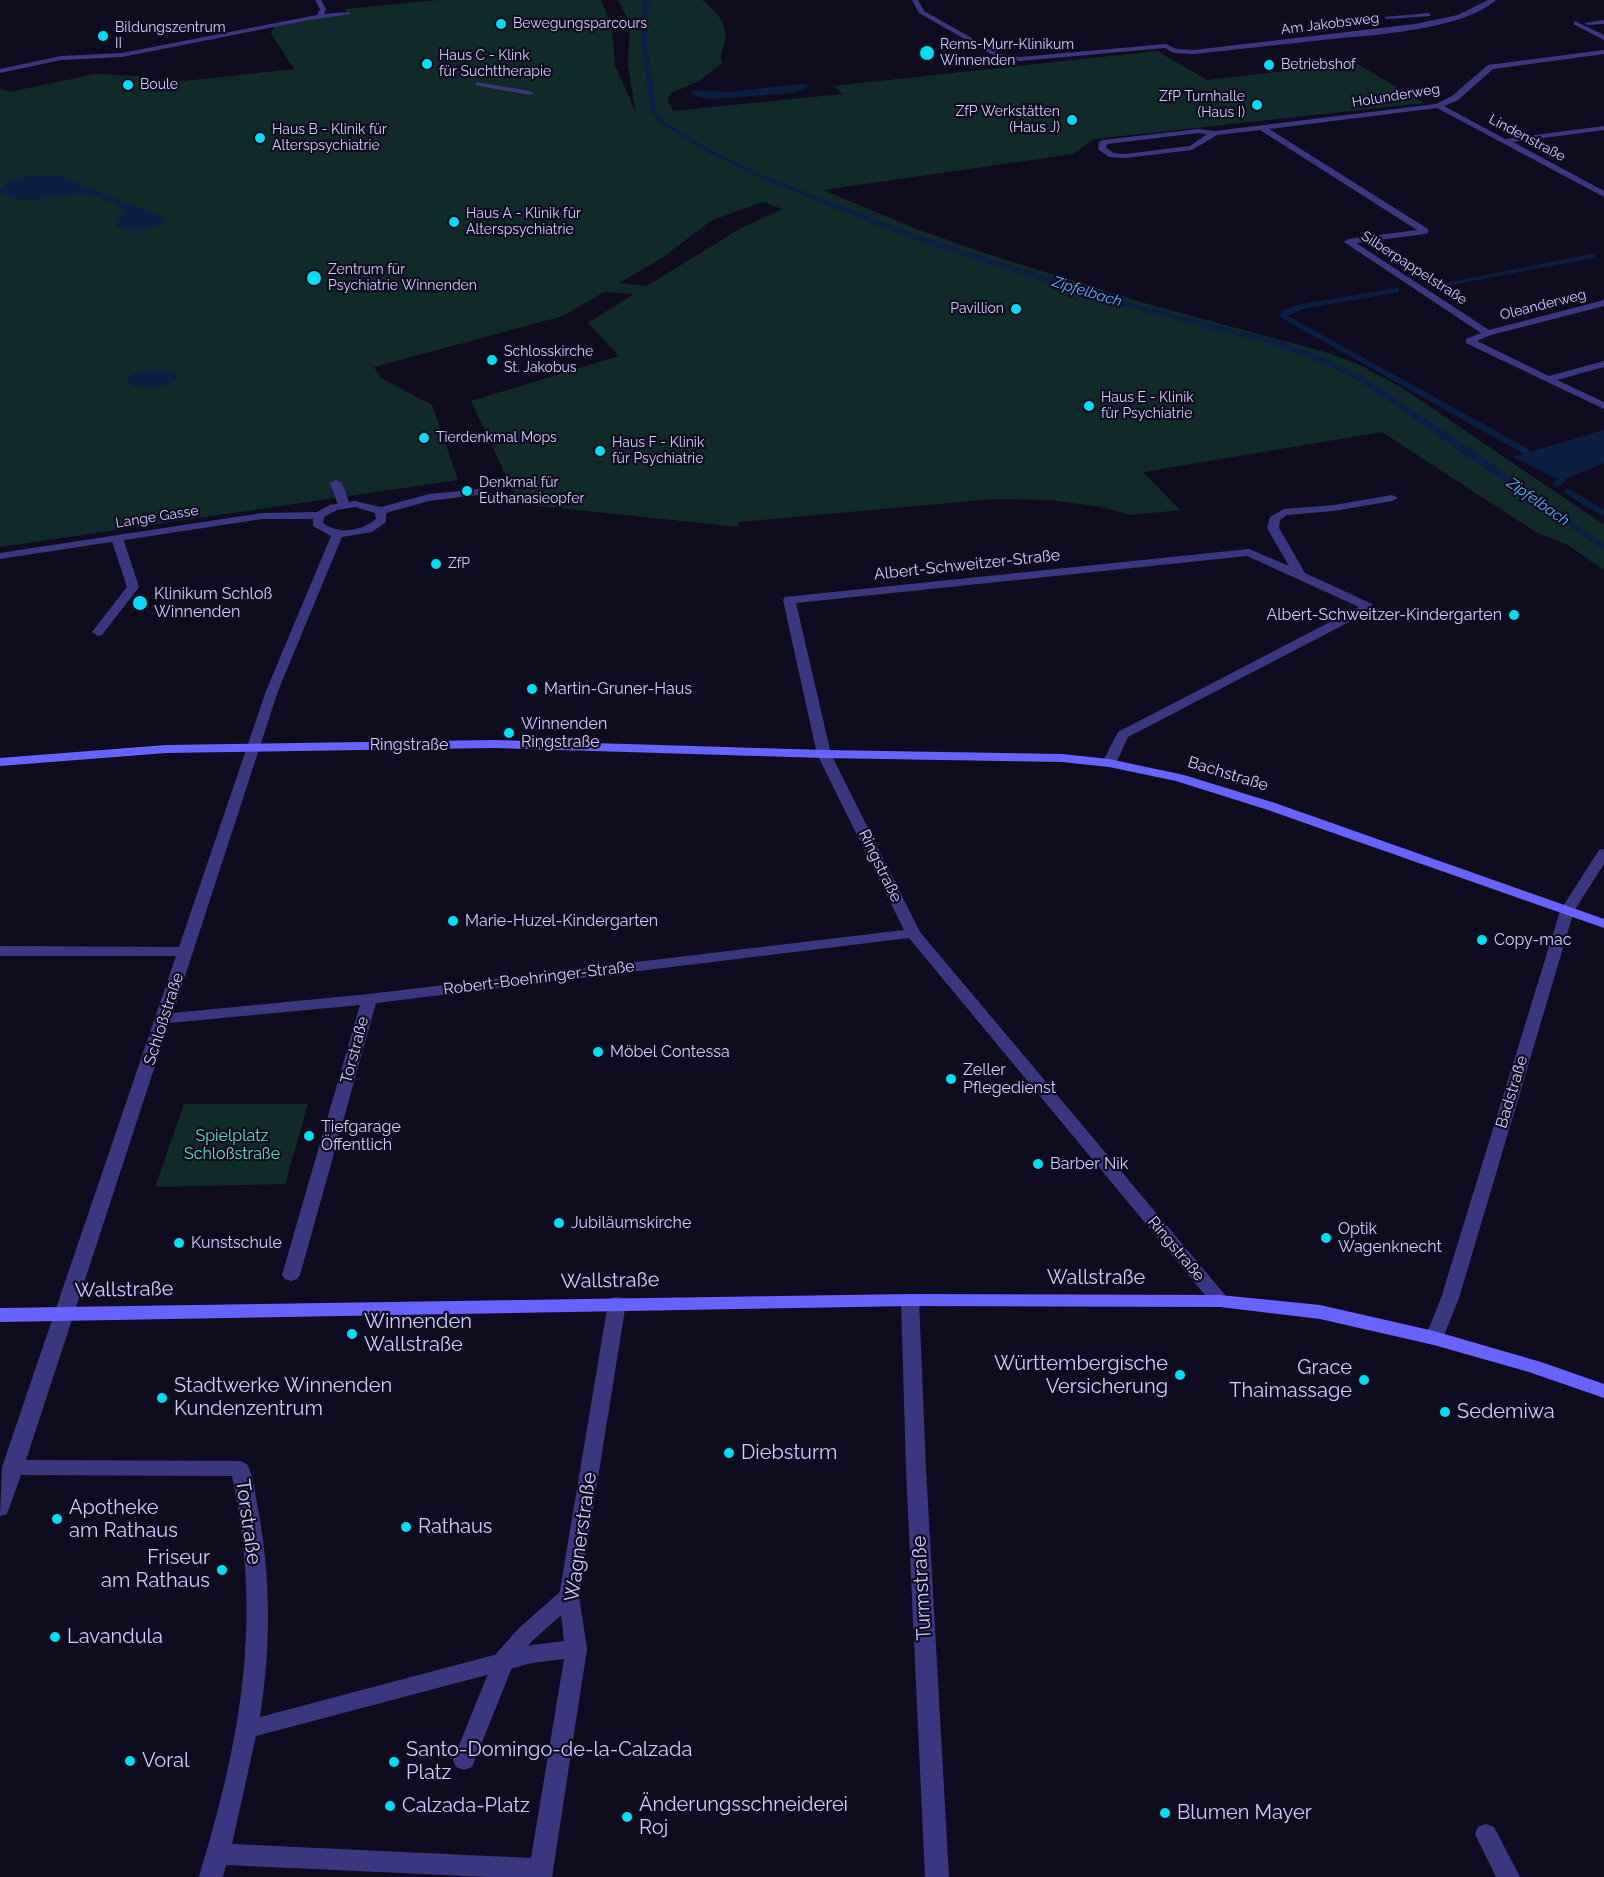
<!DOCTYPE html>
<meta charset="utf-8">
<style>
body{margin:0}
canvas{display:block;background:#100c20}
</style>
<canvas width="1604" height="1877"></canvas>
<script>
const ctx = document.querySelector('canvas').getContext('2d');
ctx.lineJoin = 'round';
function fill(path, color) { ctx.fillStyle = color; ctx.fill(path, 'evenodd'); }
function strokePath(path, color, width, dash) { ctx.strokeStyle = color; ctx.lineWidth = width; ctx.lineCap = dash ? 'butt' : 'round'; ctx.setLineDash(dash || []); ctx.stroke(path); }
function drawText(font, color, halo, rows, align = 'center') {
  ctx.font = font + ' Raleway,sans-serif'; ctx.lineWidth = 4.5; ctx.setLineDash([]); ctx.textBaseline = 'middle'; ctx.strokeStyle = halo; ctx.fillStyle = color; for (const [text, x, y, turn = 0] of rows) {
    ctx.save(); ctx.translate(x, y); ctx.rotate((+turn || 0) * Math.PI / 180); ctx.textAlign = isNaN(turn) ? turn : align; if (halo) ctx.strokeText(text, 0, 0); ctx.fillText(text, 0, 0); ctx.restore();
  }
}
fill(new Path2D(`
 M439 0H601L612 27 615 66 636 113 628 66 630 23 618 0H702C723 15 732 33 720 56L722 63 699 81 671 93 668 100 673 111 843 94 833 86 1157 51 1207 80 1356 63 1424 103 1094 139 1073 154 823 190 919 230 987 254 1151 305 1325 352 1358 364 1404 389 1604 525V570L1568 545 1534 531 1382 432 1143 472 1180 510 1131 515 1101 507 1051 500 993 499 739 522V527L511 503 514 493 471 401 619 356 588 323 634 294 604 292 563 316 374 367 381 378 432 405 458 480 0 547V89L10 92 95 74 138 76 166 83 294 69 271 33 276 25 348 13 345 9ZM763 202 783 209 741 228 647 286 619 283 662 258 712 220Z
 M184 1104H308L285 1184 155 1187Z`), '#102a29');
fill(new Path2D(`
 M802 84 810 86 794 93 711 99 698 97 691 92 699 90 728 92Z
 M35 176H59L161 216 165 221C153 232 130 234 116 226L123 211C88 176 26 215 0 192 4 179 23 177 35 176Z
 M159 369 173 372 178 379C163 389 149 390 131 386L127 379 137 372Z
 M1604 430V463L1561 481 1513 457Z`), '#0b1f41');
fill(new Path2D(`
 M643 0H649L647 42 657 112 662 120 712 151 767 177 914 234 1116 299 1279 341 1328 359 1366 378 1484 458 1604 544V551L1360 382 1322 363 1273 345 1110 303 908 238 763 179 708 153 658 122 651 112 641 42Z
 M1591 254H1594V258L1445 286 1441 284Z
 M1396 288H1399V292L1302 309 1288 316 1530 450V454H1524L1280 317 1282 311 1297 305Z
 M1561 478 1565 481C1563 485 1559 487 1554 486V482Z
 M1568 488 1604 510V517L1565 493 1564 491Z`), '#0b1f41');
fill(new Path2D(`
 M315 0H321L326 9 324 14 348 12 351 14 309 20 122 57 61 60 0 73V69L61 56 122 53 317 15 320 9Z
 M912 0H918L924 11 1000 54 1020 57 1166 44 1176 49 1194 50 1415 24 1458 15 1488 0H1496C1461 31 1369 35 1323 40 1280 45 1237 49 1194 54L1174 53 1165 48 1020 61 998 58 919 13Z
 M1429 13 1431 16 1387 19 1384 17Z
 M476 82 530 91 534 93 530 95 479 86 475 84Z
 M336 480 342 483 350 505 348 507 344 508 338 505 330 483Z
 M117 535 123 538 139 587 102 635 98 636 92 632 127 587 111 538Z
 M569 1588 576 1590 579 1596 576 1602 532 1641 513 1665 472 1767 464 1770 456 1767 453 1760 496 1654 518 1629 562 1590Z`), '#3a3780');
fill(new Path2D(`
 M1604 20V24L1588 25 1584 23Z
 M1575 21 1604 35V40L1573 24Z
 M1604 50V54L1493 69 1458 100 1444 106 1505 139 1604 126V130L1513 142 1604 191V197L1437 108 1269 129 1428 229V233L1425 234 1356 243 1489 330 1604 300V306L1491 335 1477 341 1549 376 1604 361V367L1557 380 1604 402V409L1466 343V339L1481 333 1344 242 1348 239 1417 230 1260 130 1217 135 1192 150 1125 158 1109 157 1098 149 1099 142 1103 140 1198 129 1215 131 1436 104 1452 96 1488 65ZM1198 133 1207 134 1190 146 1125 154 1114 153 1106 148 1107 144Z
 M481 489 487 492 485 494 429 501 386 513V522L372 532 342 537 278 691 173 1013 369 994 904 930 817 754 783 600 785 597 1249 549 1289 566 1267 528 1270 517 1284 509 1334 505 1392 495 1398 498 1392 501 1334 511 1287 515 1280 520 1279 528 1305 573 1372 604V610L1128 737 1116 763 1109 767 1102 763 1118 732 1359 607 1247 556 796 603 831 754 920 932 1226 1296 1229 1301 1226 1306 1220 1307 1214 1306 909 938 376 1003 300 1275 297 1279 291 1281 285 1279 282 1275 360 1005 169 1023 26 1460 240 1461 247 1464C254 1477 255 1494 258 1509 271 1578 271 1647 260 1717L532 1645 564 1641 559 1596 608 1303 611 1298 617 1297 623 1298 626 1303 579 1596 587 1649 552 1877H488L226 1865 223 1877H199C241 1739 263 1620 232 1476L21 1475 7 1514 0 1516 2 1467 176 956H0V946L179 947 266 691 331 536 313 526V519H262L0 559V553L262 513 317 512 330 505 355 501 381 507 429 494ZM355 507 375 513 376 519C361 531 339 535 323 523L324 517 337 510ZM564 1659 531 1858 232 1844 256 1736 532 1663Z
 M1604 849V864L1574 911 1459 1298 1441 1343 1434 1345 1427 1343 1425 1338 1441 1298 1560 911 1599 850Z
 M910 1294 916 1295 919 1300 926 1469 949 1877H925L906 1469 901 1300 904 1295Z
 M1486 1824 1494 1827 1520 1877H1496L1475 1834 1478 1827Z`), '#3a3780');
fill(new Path2D(`
 M495 740 824 750 1062 754 1109 759 1184 775 1275 803 1604 919V928L1265 809 1176 781 1109 767 1062 762 824 758 495 748 166 753 0 766V758L166 745Z
 M910 1294 1220 1295 1320 1305 1434 1331 1541 1362 1604 1384V1398L1529 1372 1434 1345 1320 1319 1220 1307 910 1306 0 1322V1308Z`), '#6763ff');
for (const [x, y, r, color] of [
 [501,24,6,"#00def7"],
 [103,36,6,"#00def7"],
 [927,53,8,"#00def7"],
 [427,64,6,"#00def7"],
 [1269,65,6,"#00def7"],
 [128,85,6,"#00def7"],
 [1257,105,6,"#00def7"],
 [1072,120,6,"#00def7"],
 [260,138,6,"#00def7"],
 [454,222,6,"#00def7"],
 [314,278,8,"#00def7"],
 [1016,309,6,"#00def7"],
 [492,360,6,"#00def7"],
 [1089,406,6,"#00def7"],
 [424,438,6,"#00def7"],
 [600,451,6,"#00def7"],
 [467,491,6,"#00def7"],
 [436,564,6,"#00def7"],
 [140,603,8,"#00def7"],
 [1514,615,6,"#00def7"],
 [532,689,6,"#00def7"],
 [509,733,6,"#00def7"],
 [453,921,6,"#00def7"],
 [1482,940,6,"#00def7"],
 [598,1052,6,"#00def7"],
 [951,1079,6,"#00def7"],
 [309,1136,6,"#00def7"],
 [1038,1164,6,"#00def7"],
 [559,1223,6,"#00def7"],
 [1326,1238,6,"#00def7"],
 [179,1243,6,"#00def7"],
 [352,1334,6,"#00def7"],
 [1180,1375,6,"#00def7"],
 [1364,1380,6,"#00def7"],
 [162,1398,6,"#00def7"],
 [1445,1412,6,"#00def7"],
 [729,1453,6,"#00def7"],
 [57,1519,6,"#00def7"],
 [406,1527,6,"#00def7"],
 [222,1570,6,"#00def7"],
 [55,1637,6,"#00def7"],
 [130,1761,6,"#00def7"],
 [394,1762,6,"#00def7"],
 [390,1806,6,"#00def7"],
 [1165,1813,6,"#00def7"],
 [627,1817,6,"#00def7"]
]) { const dot = new Path2D(); dot.arc(x, y, r, 0, 2 * Math.PI); ctx.fillStyle = color; ctx.fill(dot); strokePath(dot, '#100c20', 2); }
drawText('14px', '#d1ccff', '#100c20', [
 ["Bewegungsparcours",513,24],
 ["Bildungszentrum",115,28],
 ["II",115,44],
 ["Rems-Murr-Klinikum",940,45],
 ["Winnenden",940,61],
 ["Haus C - Klink",439,56],
 ["für Suchttherapie",439,72],
 ["Betriebshof",1281,65],
 ["Boule",140,85],
 ["ZfP Turnhalle",1245,97,"right"],
 ["(Haus I)",1245,113,"right"],
 ["ZfP Werkstätten",1060,112,"right"],
 ["(Haus J)",1060,128,"right"],
 ["Haus B - Klinik für",272,130],
 ["Alterspsychiatrie",272,146],
 ["Haus A - Klinik für",466,214],
 ["Alterspsychiatrie",466,230],
 ["Zentrum für",328,270],
 ["Psychiatrie Winnenden",328,286],
 ["Pavillion",1004,309,"right"],
 ["Schlosskirche",504,352],
 ["St. Jakobus",504,368],
 ["Haus E - Klinik",1101,398],
 ["für Psychiatrie",1101,414],
 ["Tierdenkmal Mops",436,438],
 ["Haus F - Klinik",612,443],
 ["für Psychiatrie",612,459],
 ["Denkmal für",479,483],
 ["Euthanasieopfer",479,499],
 ["ZfP",448,564]
], 'left');
drawText('14px', '#d1ccff', '#100c20', [
 ["Am Jakobsweg",1330,24,-7],
 ["Holunderweg",1396,96,-9],
 ["Lindenstraße",1527,138,28],
 ["Silberpappelstraße",1414,268,33],
 ["Oleanderweg",1543,305,-14],
 ["Lange Gasse",157,517,-9]
]);
drawText('italic 15px', '#5ab2ff', '#100c20', [
 ["Zipfelbach",1087,292,17],
 ["Zipfelbach",1538,502,35]
]);
drawText('16px', '#d1ccff', '#100c20', [
 ["Albert-Schweitzer-Straße",967,565,-6],
 ["Ringstraße",409,745],
 ["Bachstraße",1228,774,17],
 ["Ringstraße",880,866,64],
 ["Robert-Boehringer-Straße",539,978,-7],
 ["Schloßstraße",164,1019,-72],
 ["Torstraße",355,1050,-75],
 ["Badstraße",1512,1092,-73],
 ["Ringstraße",1176,1249,50]
]);
drawText('16px', '#d1ccff', '#100c20', [
 ["Klinikum Schloß",154,594],
 ["Winnenden",154,612],
 ["Albert-Schweitzer-Kindergarten",1502,615,"right"],
 ["Martin-Gruner-Haus",544,689],
 ["Winnenden",521,724],
 ["Ringstraße",521,742],
 ["Marie-Huzel-Kindergarten",465,921],
 ["Copy-mac",1494,940],
 ["Möbel Contessa",610,1052],
 ["Zeller",963,1070],
 ["Pflegedienst",963,1088],
 ["Tiefgarage",321,1127],
 ["Öffentlich",321,1145],
 ["Barber Nik",1050,1164],
 ["Jubiläumskirche",571,1223],
 ["Optik",1338,1229],
 ["Wagenknecht",1338,1247],
 ["Kunstschule",191,1243]
], 'left');
drawText('16px', '#57e0bd', '#100c20', [
 ["Spielplatz",232,1136],
 ["Schloßstraße",232,1154]
]);
drawText('20px', '#d1ccff', '#100c20', [
 ["Wallstraße",1096,1278],
 ["Wallstraße",610,1281,-1],
 ["Wallstraße",124,1290,-1],
 ["Torstraße",248,1522,82],
 ["Wagnerstraße",581,1537,-82],
 ["Turmstraße",922,1588,-93]
]);
drawText('20px', '#d1ccff', '#100c20', [
 ["Winnenden",364,1322],
 ["Wallstraße",364,1345],
 ["Württembergische",1168,1364,"right"],
 ["Versicherung",1168,1387,"right"],
 ["Grace",1352,1368,"right"],
 ["Thaimassage",1352,1391,"right"],
 ["Stadtwerke Winnenden",174,1386],
 ["Kundenzentrum",174,1409],
 ["Sedemiwa",1457,1412],
 ["Diebsturm",741,1453],
 ["Apotheke",69,1508],
 ["am Rathaus",69,1531],
 ["Rathaus",418,1527],
 ["Friseur",210,1558,"right"],
 ["am Rathaus",210,1581,"right"],
 ["Lavandula",67,1637],
 ["Santo-Domingo-de-la-Calzada",406,1750],
 ["Platz",406,1773],
 ["Voral",142,1761],
 ["Änderungsschneiderei",639,1805],
 ["Roj",639,1828],
 ["Calzada-Platz",402,1806],
 ["Blumen Mayer",1177,1813]
], 'left');
</script>
